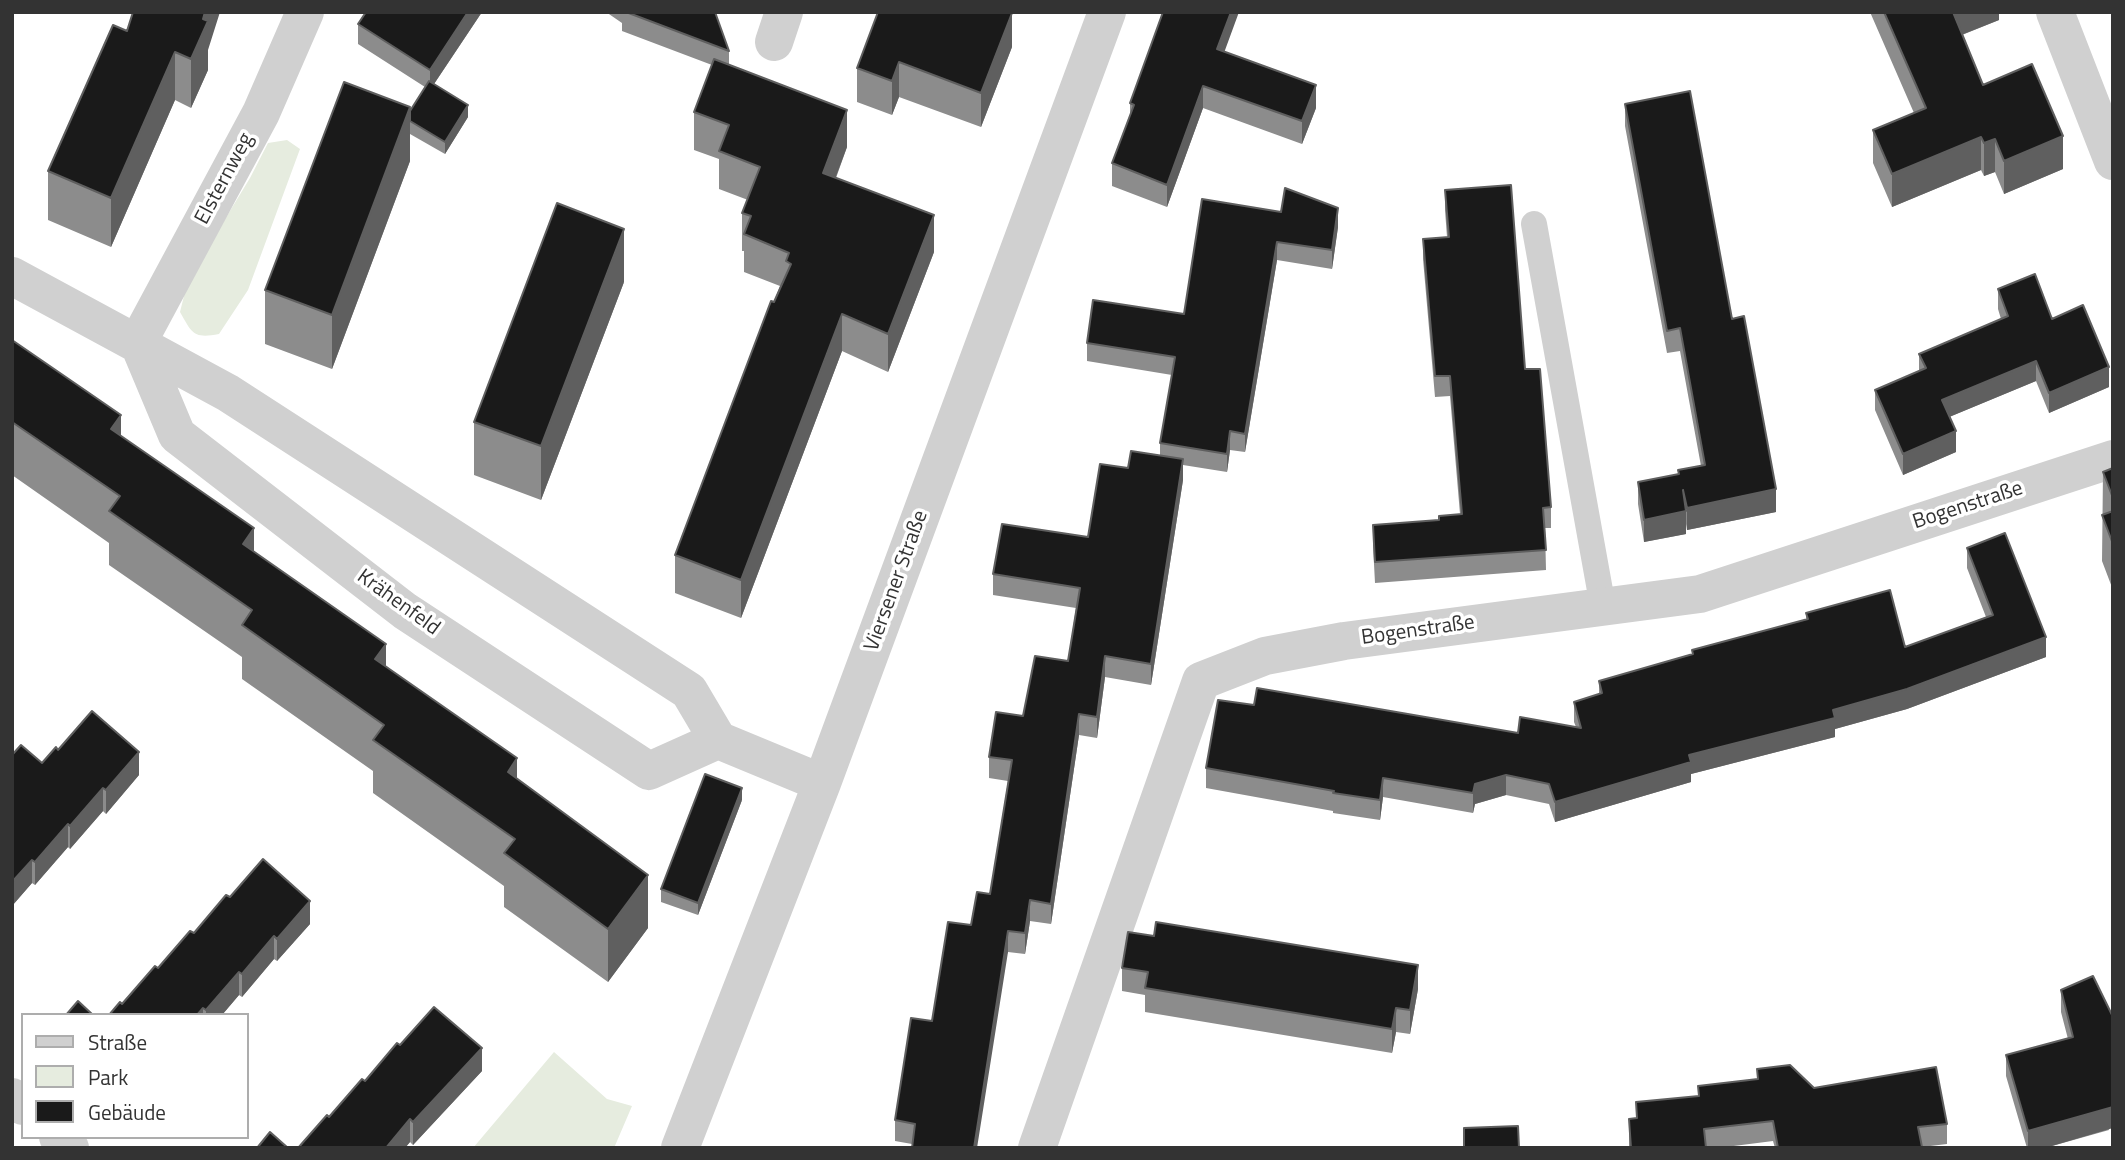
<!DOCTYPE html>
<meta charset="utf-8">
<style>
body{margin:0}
#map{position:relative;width:2125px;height:1160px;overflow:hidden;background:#fff;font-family:"Titillium Web",sans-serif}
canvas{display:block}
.frame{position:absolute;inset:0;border:14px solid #333;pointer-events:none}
.legend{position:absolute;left:21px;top:1013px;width:228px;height:126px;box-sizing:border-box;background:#fff;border:2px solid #adadad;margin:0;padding:9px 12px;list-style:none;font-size:21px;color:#333}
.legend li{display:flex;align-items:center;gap:14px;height:35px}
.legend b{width:35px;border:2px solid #adadad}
</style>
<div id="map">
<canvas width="2125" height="1160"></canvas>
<div class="frame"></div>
<ul class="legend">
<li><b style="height:9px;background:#d0d0d0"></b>Straße</li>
<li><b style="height:19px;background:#e6ecdf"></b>Park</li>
<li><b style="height:19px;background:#1a1a1a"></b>Gebäude</li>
</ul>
</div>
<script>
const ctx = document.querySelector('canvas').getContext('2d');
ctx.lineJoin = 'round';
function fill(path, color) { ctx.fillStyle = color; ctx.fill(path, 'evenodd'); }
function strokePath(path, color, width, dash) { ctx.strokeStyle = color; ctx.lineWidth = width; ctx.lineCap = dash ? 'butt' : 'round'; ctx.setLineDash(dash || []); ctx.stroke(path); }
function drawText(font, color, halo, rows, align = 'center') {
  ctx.font = font + ' "Titillium Web",sans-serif'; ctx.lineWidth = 7; ctx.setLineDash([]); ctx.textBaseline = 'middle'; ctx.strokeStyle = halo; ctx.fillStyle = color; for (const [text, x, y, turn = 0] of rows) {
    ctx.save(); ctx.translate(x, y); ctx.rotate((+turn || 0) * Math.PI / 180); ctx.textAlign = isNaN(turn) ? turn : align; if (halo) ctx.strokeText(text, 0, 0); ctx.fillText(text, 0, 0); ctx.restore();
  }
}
fill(new Path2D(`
 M287 140 300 149 248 290 219 334C193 339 192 333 180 312L188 280 250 178 268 143Z
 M554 1052 607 1099 632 1106 614 1148H473Z`), '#e6ecdf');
strokePath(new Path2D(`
 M1534 224 1603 607`), '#d0d0d0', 26);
strokePath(new Path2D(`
 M305 12 261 113 138 342 177 435 405 611 649 771 718 740
 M2055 12 2113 161
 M774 42 784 12
 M12 276 228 393 689 691 718 740 822 783
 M12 1097 23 1106
 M58 1137 70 1148
 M680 1148 822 783 1107 12
 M1037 1148 1201 681 1265 656 1344 641 1700 594 2113 459`), '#d0d0d0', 38);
fill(new Path2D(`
 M366 12H482L434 84 468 117 445 154 410 134V161L332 369 265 344V290L410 111 425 87 358 44V24Z
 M606 12H715L729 51V65L847 147 836 178 934 252 888 372 842 351 741 618 675 593V555L780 286 744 272V251H742V213L748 200 719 189V159L694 150V112L712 65 622 31V23Z
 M1870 12H1999V20L1962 35 1983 85 2063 169 2004 194 1995 172 1984 176 1981 170 1892 207 1873 163V130L1914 113Z
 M127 31 208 50V70L191 108 175 100 111 247 48 220V171Z
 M1012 47 981 127 899 97 892 115 857 102V68Z
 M1224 52 1316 108 1302 144 1203 108 1167 207 1112 186V163L1130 117V103Z
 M1625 104 1732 319 1776 512 1687 530 1686 524V534L1644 542 1638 504V482L1678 475V470L1701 466 1680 351 1667 353 1625 126Z
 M1445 190 1525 369 1551 507V528H1545L1546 570 1375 583 1373 545V525L1439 520 1460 514 1450 396 1435 397 1423 259V239L1447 237 1445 210Z
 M1202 199 1338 227 1332 269 1277 260 1245 452 1230 450 1227 472 1183 465V480L1151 685 1105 677 1097 738 1079 735 1051 924 1030 921 1025 954 1008 952 912 1144 895 1141V1120L932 1021 971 925 990 894 1008 781 989 778V757L1068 661 1076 608 993 595V574L1088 537 1128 468 1160 456V443L1172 375 1087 361V343L1184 314Z
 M624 282 541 500 474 475V422Z
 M1998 289 2052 319 2109 387 2049 413 2036 381 1949 417 1956 452 1903 475 1875 410V390L1919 371V354L2001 319 1998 309Z
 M12 340 121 436 517 779 648 928 608 982 504 907V886L373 793V771L242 679V657L109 565V543L12 475Z
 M2113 468V590L2102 561 2103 472Z
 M1967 548 2046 657 1907 709 1835 729V737L1691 774V782L1555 822 1549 804 1506 795 1475 804 1473 813 1383 797 1380 820 1333 813V811L1206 788V768L1254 705 1518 733 1576 727 1574 722V702L1599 694V681L1692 654V650L1806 620V613L1905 647 1986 617 1967 568Z
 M58 750 139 775 106 814 103 811 70 849 68 847 35 885 32 883 12 906V755L42 763Z
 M742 800 698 915 661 902V889Z
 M230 897 310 924 277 961 274 959 242 997 239 995 222 1015H109L122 1004Z
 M1122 968 1418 989 1410 1034 1396 1032 1392 1053 1145 1012V995L1122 991Z
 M2061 990 2109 1130 2045 1148H2027L2006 1076V1055L2068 1039 2061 1012Z
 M400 1045 482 1071 413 1145 410 1142 405 1148H298Z
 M1757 1069 1814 1088 1947 1124V1144L1922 1147V1148H1775L1773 1141 1718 1148H1629V1119L1636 1118V1102L1698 1096V1086L1757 1079Z`), '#8c8c8c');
fill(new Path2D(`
 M205 12H220L208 50V70L191 108V59Z
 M468 12H482L430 90V70Z
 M1231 12H1239L1217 72V49Z
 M1951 12H1999V20L1951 39Z
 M1012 13V47L981 127V93Z
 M175 52V100L111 247V198Z
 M899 62V97L892 115V81Z
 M1316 85V108L1302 144V121Z
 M1203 86V108L1167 207V185Z
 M468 105V117L445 154V142Z
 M410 107V161L332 369V315Z
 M847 110V147L823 211V173Z
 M2063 136V169L2004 194V161Z
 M1981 137V170L1892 207V174Z
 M1995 139V172L1984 176V143Z
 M1338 208V227L1332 269V250Z
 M934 215V252L888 372V334Z
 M624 229V282L541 500V446Z
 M1277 242V260L1245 452V434Z
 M842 314V351L741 618V580Z
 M2036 361V381L1942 420V400Z
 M2109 367V387L2049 413V393Z
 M121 415V469L111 429Z
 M1230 431V450L1227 472V454Z
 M1956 431V452L1903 475V454Z
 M1183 459V480L1151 685V664Z
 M1776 489V512L1687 530V508Z
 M1686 511V534L1644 542V520Z
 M254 528V582L243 544Z
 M2046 637V657L1907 709 1835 729V737L1691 774V782L1555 822V802L1689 755 1833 710Z
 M386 644V698L375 659Z
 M1105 656V677L1097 738V717Z
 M1079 714V735L1051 924V904Z
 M139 752V775L106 814V790Z
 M517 758V811L508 772Z
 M1506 775V795L1475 804 1473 813V793L1475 784Z
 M1383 778V797L1380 820V800Z
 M103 788V811L70 849V826Z
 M742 788V800L698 915V903Z
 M68 824V847L35 885V862Z
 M32 860V883L12 906V882Z
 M648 875V928L608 982V929Z
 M1030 900V921L1025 954V933Z
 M310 901V924L277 961V939Z
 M1008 931V952L977 1148H974Z
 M274 936V959L242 997V974Z
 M1418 965V989L1410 1034V1010Z
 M239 972V995L222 1015H206V1010Z
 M203 1008V1015H197Z
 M1396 1008V1032L1392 1053V1029Z
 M482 1048V1071L413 1145V1122Z
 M2113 1107V1128L2045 1148H2028V1131Z
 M410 1119V1142L405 1148H386Z`), '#5f5f5f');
const building = new Path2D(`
 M133 12H205L203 19 208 21 191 59 175 52 111 198 48 171 113 25 127 31Z
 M366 12H468L430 70 358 24Z
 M626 12H715L729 51Z
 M878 12H1010L1012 13 981 93 899 62 892 81 857 68Z
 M1163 12H1231L1217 49 1316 85 1302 121 1203 86 1167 185 1112 163 1134 105 1130 103Z
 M1884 12H1953L1983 85 2032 64 2063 136 2004 161 1995 139 1984 143 1981 137 1892 174 1873 130 1926 108Z
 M714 59 847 110 823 173 934 215 888 334 842 314 741 580 675 555 771 301 774 302 791 264 786 261 789 253 744 234 751 216 742 213 760 167 719 151 729 125 694 112Z
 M429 81 468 105 445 142 410 121V111Z
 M344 82 410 107 332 315 265 290Z
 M1690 91 1732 319 1744 316 1776 489 1687 508 1683 490 1686 511 1644 520 1638 482 1679 474 1678 470 1705 465 1680 328 1667 331 1625 104Z
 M1511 185 1525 369H1540L1551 507 1543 508 1546 550 1375 562 1373 525 1439 520V516L1462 514 1450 376H1435L1423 239 1449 237 1445 190Z
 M1285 188 1338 208 1332 250 1277 242 1245 434 1230 431 1227 454 1160 443 1175 357 1087 343 1093 300 1184 314 1202 199 1281 212Z
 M557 203 624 229 541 446 474 422Z
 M2035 274 2052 319 2083 305 2109 367 2049 393 2036 361 1942 400 1956 431 1903 454 1875 390 1926 368 1919 354 2008 316 1998 289Z
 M12 340 121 415 111 429 254 528 243 544 386 644 375 659 517 758 508 772 648 875 608 929 504 853 515 839 373 740 384 725 242 625 252 610 109 511 120 496 12 422Z
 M1131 451 1183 459 1151 664 1105 656 1097 717 1079 714 1051 904 1030 900 1025 933 1008 931 974 1148H912L915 1124 895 1120 911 1018 932 1021 948 922 971 925 977 892 990 894 1012 760 989 757 996 712 1023 716 1035 656 1068 661 1080 588 993 574 1002 524 1088 537 1100 464 1128 468Z
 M2113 468V498L2103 472Z
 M2113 511V544L2102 515Z
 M2005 533 2046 637 1907 689 1833 710 1835 718 1689 755 1691 762 1555 802 1549 784 1506 775 1475 784 1473 793 1383 778 1380 800 1333 793 1334 791 1206 768 1218 700 1254 705 1257 688 1518 733 1520 717 1581 728 1574 702 1602 693 1599 681 1693 654 1692 650 1808 619 1806 613 1890 590 1905 647 1993 615 1967 548Z
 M92 711 139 752 106 790 103 788 70 826 68 824 35 862 32 860 12 882V755L21 745 42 763 56 747 58 750Z
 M705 774 742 788 698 903 661 889Z
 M263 859 310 901 277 939 274 936 242 974 239 972 206 1010 203 1008 197 1015H109L120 1002 122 1004 155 966 158 968 190 931 194 933 226 895 230 897Z
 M1156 922 1418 965 1410 1010 1396 1008 1392 1029 1145 988 1148 972 1122 968 1128 932 1154 936Z
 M2093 976 2113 1017V1107L2028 1131 2006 1055 2073 1037 2061 990Z
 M78 1001 93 1015H66Z
 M434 1007 482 1048 413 1122 410 1119 386 1148H298L327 1115 329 1117 362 1079 365 1081 397 1043 400 1045Z
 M1790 1065 1814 1088 1936 1067 1947 1124 1918 1127 1922 1147 1920 1148H1778L1773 1121 1704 1129 1706 1148H1631L1629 1119 1637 1118 1636 1102 1699 1096 1698 1086 1758 1079 1757 1069Z
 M1518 1126 1519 1148H1464V1128Z
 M270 1132 288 1148H257Z`);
fill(building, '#1a1a1a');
strokePath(building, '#5f5f5f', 2);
drawText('21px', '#333', '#fff', [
 ["Elsternweg",225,179,-62],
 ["Bogenstraße",1968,506,-18],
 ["Viersener Straße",897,581,-70],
 ["Krähenfeld",398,603,36],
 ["Bogenstraße",1418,631,-8]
]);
</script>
